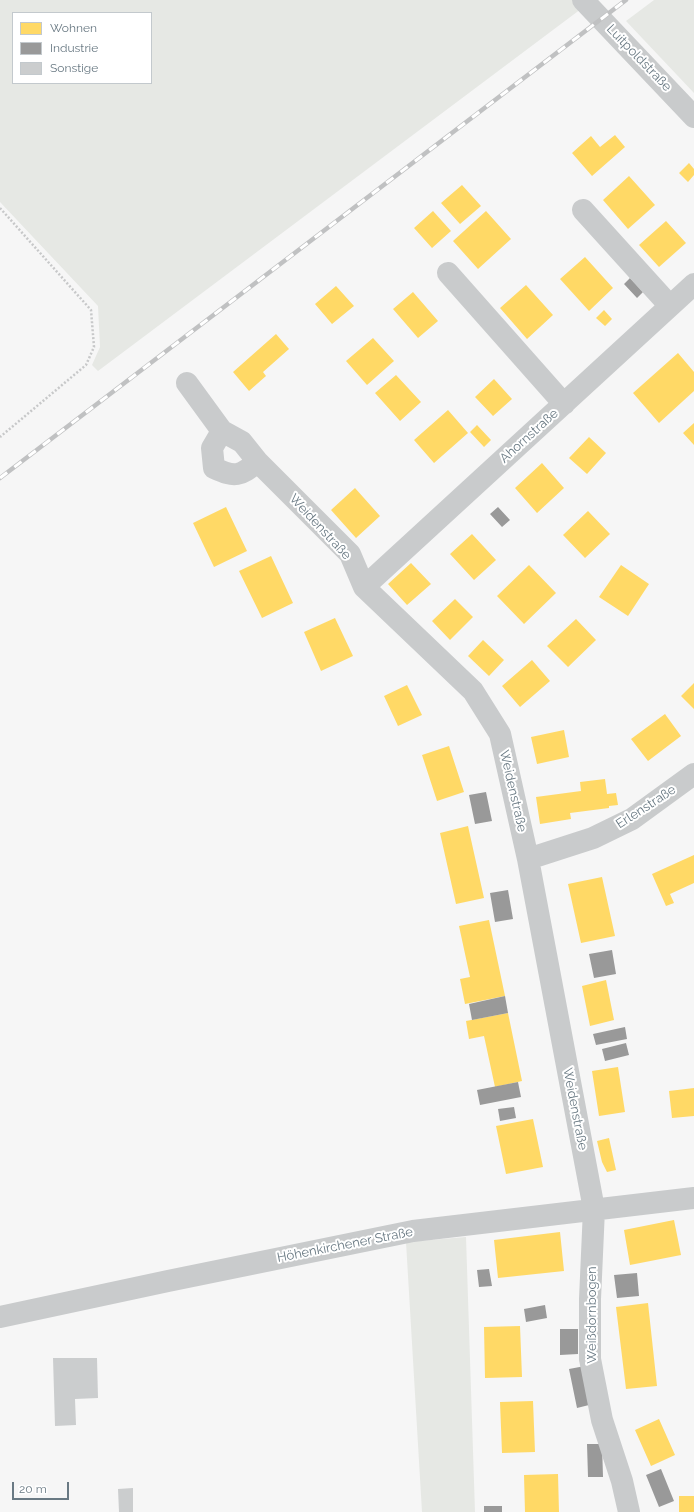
<!DOCTYPE html>
<meta charset="utf-8">
<style>
body{margin:0}
#map{position:relative;width:694px;height:1512px;overflow:hidden;background:#f6f6f6;font-family:Raleway,sans-serif}
canvas{display:block}
.legend{position:absolute;left:12px;top:12px;width:140px;height:72px;box-sizing:border-box;background:#fff;border:1px solid #c3c9cd;margin:0;padding:5px 7px;list-style:none;font-size:12px;color:#697983}
.legend li{display:flex;align-items:center;gap:8px;height:20px}
.legend b{width:20px;border:1px solid #c3c9cd}
.scale{position:absolute;left:12px;top:1482px;width:57px;height:18px;box-sizing:border-box;border:2px solid #697983;border-top:0;padding-left:5px;font-size:12px;line-height:14px;white-space:nowrap;color:#697983;-webkit-text-stroke:3px #fff;paint-order:stroke}
</style>
<div id="map">
<canvas width="694" height="1512"></canvas>
<ul class="legend">
<li><b style="height:11px;background:#ffd966"></b>Wohnen</li>
<li><b style="height:11px;background:#999"></b>Industrie</li>
<li><b style="height:11px;background:#cbcdce"></b>Sonstige</li>
</ul>
<div class="scale">20 m</div>
</div>
<script>
const ctx = document.querySelector('canvas').getContext('2d');
ctx.lineJoin = 'round';
function fill(path, color) { ctx.fillStyle = color; ctx.fill(path, 'evenodd'); }
function strokePath(path, color, width, dash) { ctx.strokeStyle = color; ctx.lineWidth = width; ctx.lineCap = dash ? 'butt' : 'round'; ctx.setLineDash(dash || []); ctx.stroke(path); }
function drawText(font, color, halo, rows, align = 'center') {
  ctx.font = font + ' Raleway,sans-serif'; ctx.lineWidth = 4; ctx.setLineDash([]); ctx.textBaseline = 'middle'; ctx.strokeStyle = halo; ctx.fillStyle = color; for (const [text, x, y, turn = 0] of rows) {
    ctx.save(); ctx.translate(x, y); ctx.rotate((+turn || 0) * Math.PI / 180); ctx.textAlign = isNaN(turn) ? turn : align; if (halo) ctx.strokeText(text, 0, 0); ctx.fillText(text, 0, 0); ctx.restore();
  }
}
fill(new Path2D(`
 M0 0H593L98 371 92 365 100 347 98 306 0 202ZM13 13H151V83H13Z
 M654 0H694V93L626 21Z
 M466 1237 475 1512H422L406 1242Z`), '#e6e8e4');
fill(new Path2D(`
 M615 135 625 147 592 176 572 153 591 136 600 147Z
 M689 163 694 169V175L688 182 679 173Z
 M629 176 655 205 628 229 603 200Z
 M462 185 481 206 460 224 441 203Z
 M433 211 451 231 432 248 414 228Z
 M486 211 511 239 478 269 453 241Z
 M666 221 686 243 659 267 639 245Z
 M585 257 613 288 589 311 560 279Z
 M526 285 553 315 527 339 500 308Z
 M336 286 354 306 332 324 315 304Z
 M413 292 438 321 418 338 393 309Z
 M604 310 612 319 605 326 596 318Z
 M276 334 289 349 263 372 266 376 249 391 233 372Z
 M373 338 394 361 367 385 346 361Z
 M678 353 694 372V391L659 423 633 393Z
 M396 375 421 402 400 421 375 393Z
 M494 379 512 399 493 416 475 397Z
 M448 410 468 433 434 463 414 440Z
 M694 423V445L683 433Z
 M477 425 491 440 484 447 470 432Z
 M589 437 606 453 587 474 569 458Z
 M542 463 564 488 537 513 515 488Z
 M355 488 380 516 356 538 331 510Z
 M226 507 247 551 214 567 193 523Z
 M588 511 610 534 585 558 563 535Z
 M472 534 496 560 474 580 450 554Z
 M271 556 293 603 262 618 239 571Z
 M411 563 431 584 407 605 388 584Z
 M529 565 556 593 524 624 497 596Z
 M621 565 649 584 628 616 599 597Z
 M455 599 473 617 450 640 432 621Z
 M335 618 353 656 321 671 304 632Z
 M576 619 596 640 568 667 547 646Z
 M483 640 504 660 489 676 468 656Z
 M532 660 550 681 520 707 502 686Z
 M694 683V709L681 696Z
 M407 685 422 715 398 726 384 696Z
 M665 714 681 736 648 761 631 739Z
 M564 730 569 757 537 764 531 737Z
 M449 746 464 792 437 801 422 755Z
 M605 779 607 794 616 793 618 805 609 806V808L570 813 571 819 540 824 536 797 581 791 580 782Z
 M468 826 484 898 456 904 440 833Z
 M694 855V883L670 894 674 903 666 906 652 874Z
 M602 877 615 936 581 943 568 884Z
 M489 920 505 996 465 1004 460 979 470 977 459 926Z
 M606 980 614 1020 590 1026 582 986Z
 M508 1013 522 1081 495 1087 484 1036 469 1039 466 1021Z
 M618 1067 625 1112 599 1116 592 1071Z
 M694 1088V1116L672 1118 669 1091Z
 M533 1119 543 1167 506 1174 496 1126Z
 M609 1138 616 1170 607 1172 602 1162 597 1141Z
 M674 1220 681 1255 630 1265 624 1230Z
 M560 1232 564 1271 498 1278 494 1240Z
 M648 1303 657 1386 626 1389 616 1307Z
 M520 1326 522 1377 485 1378 484 1327Z
 M533 1401 535 1452 502 1453 500 1402Z
 M659 1419 675 1455 651 1466 635 1430Z
 M558 1474 559 1512H525L524 1475Z
 M679 1496H694V1512H679Z`), '#ffd966');
fill(new Path2D(`
 M630 278 643 292 637 298 624 284Z
 M498 507 510 520 502 527 490 514Z
 M486 792 492 821 475 824 469 795Z
 M508 890 513 919 495 922 490 893Z
 M612 950 616 974 594 978 589 954Z
 M505 996 508 1013 472 1020 469 1004Z
 M625 1027 627 1039 596 1045 593 1034Z
 M626 1043 629 1055 605 1061 602 1049Z
 M518 1082 521 1097 480 1105 477 1090Z
 M514 1107 516 1118 500 1121 498 1109Z
 M489 1269 492 1286 479 1287 477 1270Z
 M637 1273 639 1296 617 1298 614 1275Z
 M545 1305 547 1318 526 1322 524 1309Z
 M560 1329H578V1354L560 1355Z
 M585 1366 593 1404 577 1408 569 1369Z
 M587 1444H602L603 1477H588Z
 M661 1469 674 1501 659 1507 646 1475Z
 M484 1506H502V1512H484Z`), '#999');
fill(new Path2D(`
 M53 1358H97L98 1398 75 1399 76 1425 55 1426Z
 M133 1488V1512H119L118 1489Z`), '#cbcdce');
strokePath(new Path2D(`
 M0 208 91 310 94 347 86 365 0 437`), '#c7c8c9', 2.5, [2, 2]);
strokePath(new Path2D(`
 M583 0 694 117
 M583 210 670 306
 M448 273 564 404
 M187 383 222 431 242 442 258 462 350 554 364 587 473 691 500 734 528 859 594 1209 590 1299V1359L602 1420 622 1481 629 1512
 M222 431 212 448 214 468C236 478 239 476 258 462
 M364 587 694 284
 M528 859 593 838 632 819 694 774
 M0 1317 168 1281 413 1231 694 1198`), '#c9cbcc', 22);
const rail = new Path2D(`
 M0 478 626 0`);
strokePath(rail, '#c0c1c2', 4.5);
strokePath(rail, '#fff', 3, [9]);
drawText('13px', '#697983', '#fff', [
 ["Luitpoldstraße",639,58,46],
 ["Ahornstraße",529,436,-42],
 ["Weidenstraße",320,527,47],
 ["Weidenstraße",513,791,77],
 ["Erlenstraße",646,807,-33],
 ["Weidenstraße",575,1109,79],
 ["Höhenkirchener Straße",345,1245,-11],
 ["Weißdornbogen",592,1315,-90]
]);
</script>
